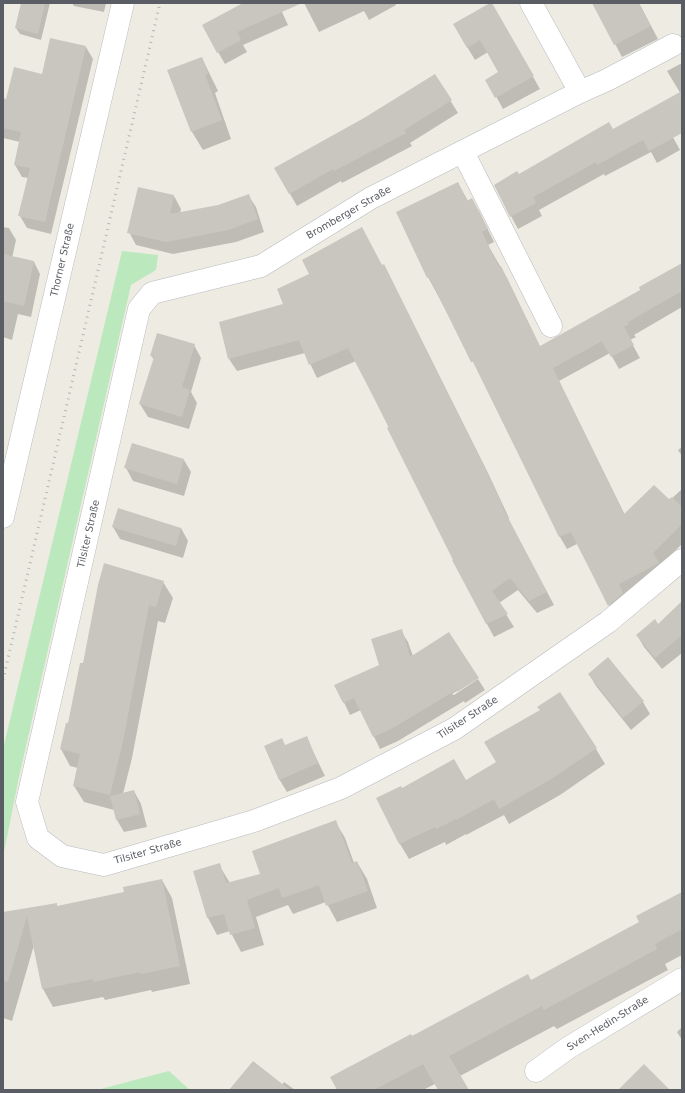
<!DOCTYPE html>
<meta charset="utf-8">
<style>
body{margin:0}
#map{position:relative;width:685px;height:1093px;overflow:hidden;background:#eeece2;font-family:"DejaVu Sans",sans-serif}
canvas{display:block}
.frame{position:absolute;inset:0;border:4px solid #5a5e64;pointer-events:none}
</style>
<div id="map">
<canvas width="685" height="1093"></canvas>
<div class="frame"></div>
</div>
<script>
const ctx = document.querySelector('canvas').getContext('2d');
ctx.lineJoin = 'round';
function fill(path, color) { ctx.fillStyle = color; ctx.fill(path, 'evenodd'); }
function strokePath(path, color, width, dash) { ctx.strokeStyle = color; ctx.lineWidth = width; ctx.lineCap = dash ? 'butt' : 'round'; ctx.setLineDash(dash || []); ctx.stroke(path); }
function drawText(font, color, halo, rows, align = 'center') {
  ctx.font = font + ' "DejaVu Sans",sans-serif'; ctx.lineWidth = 3; ctx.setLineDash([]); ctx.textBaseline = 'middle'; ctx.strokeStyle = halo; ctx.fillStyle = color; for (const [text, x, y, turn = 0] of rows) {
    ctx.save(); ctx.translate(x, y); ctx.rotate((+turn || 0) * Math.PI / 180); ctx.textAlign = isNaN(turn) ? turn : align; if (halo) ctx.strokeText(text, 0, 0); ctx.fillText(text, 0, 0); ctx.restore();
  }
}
fill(new Path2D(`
 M122 251 158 255 156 270 131 285 19 777 3 857V749Z
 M169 1071 190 1090H97Z`), '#bce8bd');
fill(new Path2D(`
 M22 3H50L41 40 20 34 16 28Z
 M72 3H106L104 12 74 6Z
 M245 3H278L288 25 243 45 247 52 225 64 218 52Z
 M304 3H395L396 5 369 20 364 11 319 32Z
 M491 3 540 89 503 109 487 80 499 73 488 52 475 60 454 25Z
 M593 3H639L658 39 622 57Z
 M86 47 93 59 51 234 27 228 20 216 28 178 22 177 15 165 20 142 3 138V99L7 100Z
 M202 58 218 91 215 93 231 139 203 150 192 132Z
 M682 63V96L667 71Z
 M435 76 458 113 410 143 412 146 342 183 341 181 297 206 275 168 365 119Z
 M663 119 680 150 657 163 651 152 605 176 604 174 539 210 542 216 518 229 511 216 519 176 613 130Z
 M458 183 468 201 479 211 494 242 488 245 508 280 540 347 642 290 682 264V307L634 335 636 337 630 340 640 358 619 369 610 353 559 381 625 515 669 501 682 489V544L660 566 616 618 577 544 567 549 560 537 480 374 428 277Z
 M248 195 256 207 264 232 236 242 173 254 136 245 129 232 174 196 181 209 180 213 218 206Z
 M3 227 9 228 16 240 12 258 34 262 40 274 31 317 18 314 12 340 3 337Z
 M384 265 488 473 509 518 508 519 554 605 537 613 518 590 499 603 514 627 494 637 453 561 454 560 356 361 317 378 305 353 237 371 229 359 285 305Z
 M194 345 201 358 191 392 197 403 189 429 148 417 140 404 154 360 151 355Z
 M682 447V456L678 450Z
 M184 460 191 472 184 496 133 481 126 468Z
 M113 527 181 528 188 541 183 558 120 539Z
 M163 582 173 598 165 623 158 621 132 758 123 794 134 791 141 804 147 827 124 832 117 820 114 810 84 802 74 786 78 768 70 766 61 749 69 725 83 664Z
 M682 602V653L662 669 644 647 637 635 658 625Z
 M401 631 408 642 413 656 477 678 452 694 454 695 478 679 485 690 465 703 464 701 398 741 380 749 361 710 350 715 336 686 380 666Z
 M608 659 643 702 650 714 631 730 596 686 589 674Z
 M541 711 596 749 605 764 560 795 509 824 504 815 466 835V834L446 845 445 842 409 859 400 844 402 789 465 782 497 763Z
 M306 737 325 776 287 792 279 779 285 746Z
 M335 821 345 838 354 863 357 862 367 879 377 908 337 922 326 902 293 914 288 905 256 917 264 945 241 952 230 931 217 935 208 918 195 872 219 865 230 883 262 874Z
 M162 880 172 898 190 984 152 992 151 990 105 1000 103 997 53 1007 43 989 34 945 12 1021 3 1018V913L56 905 58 907 125 893Z
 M682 894V955L665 964 668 970 557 1029 554 1026 460 1076 468 1090H439L435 1084 423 1090H338L412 1037 531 981 641 922Z
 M682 1027V1040L677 1032Z
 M284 1082 295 1090H233L282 1085Z`), '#0003');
fill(new Path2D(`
 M21 3H45L38 34 15 28Z
 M243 3H302L237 32 241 40 217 53 202 25Z
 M490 3H492L534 76 495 98 485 80 498 72 480 40 467 48 453 24Z
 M592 3H639L651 26 614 45Z
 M50 38 86 46 45 222 18 216 30 168 14 165 21 132 3 128V98L6 99 14 67 42 74Z
 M202 57 208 73 205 75 222 120 191 132 167 70Z
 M435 74 452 100 404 130 406 133 334 171 333 169 289 194 274 168 364 118Z
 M682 91V133L649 151 643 140 597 165 596 162 533 197 536 203 510 217 494 185 517 171 519 174 609 122 613 129Z
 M458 182 467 201 472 198 488 229 482 232 499 267 501 266 540 346 640 290 639 287 682 263V291L628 322 629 324 624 327 634 345 611 357 602 341 553 368 624 514 654 485 669 499 672 497 682 507V524L653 553 659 563 619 584 623 593 608 606 571 532 559 537 473 362H471L429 277 427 278 396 212Z
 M138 187 174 195 170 214 218 205 249 194 258 219 228 230 166 242 127 233Z
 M362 227 382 265 384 264 481 460 503 506H502L547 592 529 601 510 578 492 591 508 614 486 624 452 560H453L387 428 389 427 348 348 309 365 299 340 228 359 219 322 283 304 277 289 309 274 302 260Z
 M3 254 34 261 24 306 3 301Z
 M157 333 195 344 182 387 190 390 182 417 139 404 154 357 150 356Z
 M132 443 184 459 177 484 124 468Z
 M118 508 181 528 176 546 112 527Z
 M104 563 164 581 156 607 149 605 123 741 110 795 73 786 80 754 60 749 66 723H68L80 663H83L98 585Z
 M682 601V635L655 658 636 635 655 619 658 624Z
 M402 629 410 657 449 632 479 678 457 692 456 690 391 729 373 737 354 698 343 703 334 685 379 665 371 639Z
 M608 657 644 701 623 718 588 674Z
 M560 692 597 748 551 779 499 809 494 799 456 820V819L436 829 435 827 399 844 376 798 401 786 402 788 454 759 466 780 496 762 484 742 540 710 537 707Z
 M307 736 318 763 279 780 264 746 282 738 285 745Z
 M134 790 140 814 116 820 110 796Z
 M336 820 352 863 357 861 368 891 326 906 319 885 282 898 279 888 247 900 255 928 230 935 224 914 207 918 193 871 220 863 226 883 260 874 252 851Z
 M162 879 180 966 141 974 140 972 93 982V979L42 989 27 916 8 982 3 981V912L57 903V906L124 892 123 887Z
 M682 892V929L655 944 657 949 544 1010 542 1006 449 1056 469 1090H438L423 1064 374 1090H337L330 1077 411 1034 412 1036 528 974 531 980 639 922 636 916Z
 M253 1061 290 1090H229Z
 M644 1064 670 1090H618Z`), '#c9c6bf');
const minor = new Path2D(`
 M531 3 580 92
 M673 45 607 80 580 92 371 198 261 266 152 293 139 309 27 802 38 838 62 856 104 865 254 821 341 788 454 729 608 622 682 560
 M463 152 551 326
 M3 517 123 3
 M536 1071 568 1048 682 979`);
strokePath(minor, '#b7babf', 23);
strokePath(minor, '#fff', 22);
strokePath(new Path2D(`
 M3 680 160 3`), '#b4b5b5', 3, [1, 5]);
drawText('10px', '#5a5e64', '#fff', [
 ["Bromberger Straße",349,213,-30],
 ["Thorner Straße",63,260,-77],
 ["Tilsiter Straße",89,534,-77],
 ["Tilsiter Straße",468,718,-33],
 ["Tilsiter Straße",148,852,-16],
 ["Sven-Hedin-Straße",608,1024,-32]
]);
</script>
